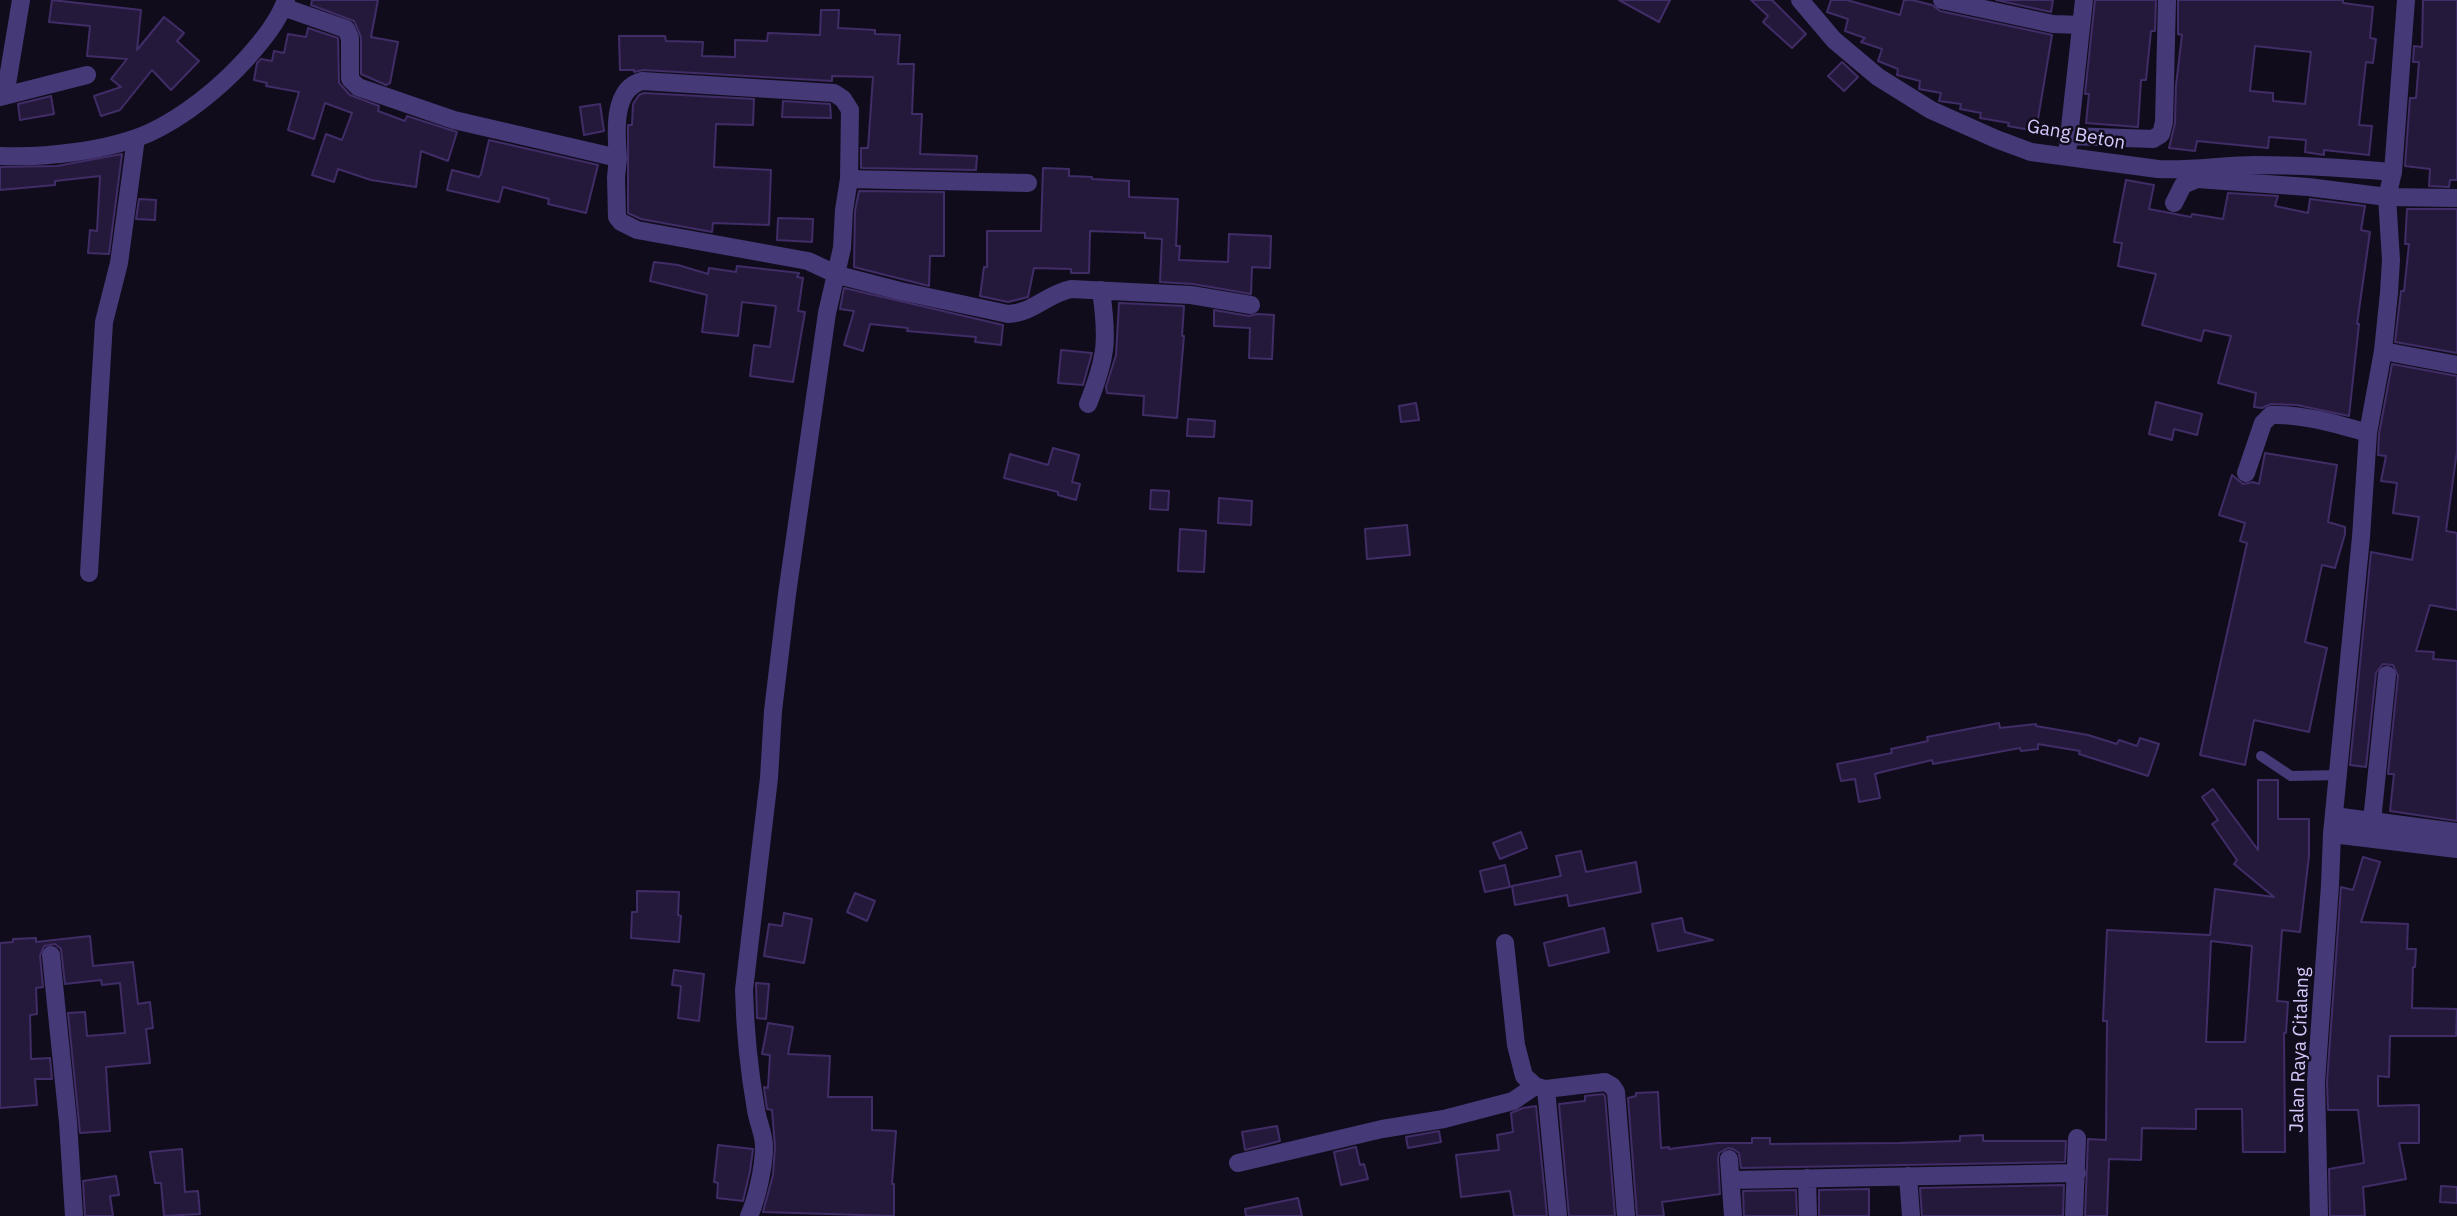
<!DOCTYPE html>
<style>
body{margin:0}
canvas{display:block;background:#110c1b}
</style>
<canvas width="2457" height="1216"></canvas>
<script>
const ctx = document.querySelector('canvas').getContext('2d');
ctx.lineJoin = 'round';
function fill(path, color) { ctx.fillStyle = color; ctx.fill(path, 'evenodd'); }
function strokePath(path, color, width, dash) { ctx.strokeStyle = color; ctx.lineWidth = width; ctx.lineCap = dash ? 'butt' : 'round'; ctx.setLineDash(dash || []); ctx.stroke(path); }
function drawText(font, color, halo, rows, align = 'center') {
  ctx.font = font + ' "IBM Plex Sans",sans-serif'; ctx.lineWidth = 5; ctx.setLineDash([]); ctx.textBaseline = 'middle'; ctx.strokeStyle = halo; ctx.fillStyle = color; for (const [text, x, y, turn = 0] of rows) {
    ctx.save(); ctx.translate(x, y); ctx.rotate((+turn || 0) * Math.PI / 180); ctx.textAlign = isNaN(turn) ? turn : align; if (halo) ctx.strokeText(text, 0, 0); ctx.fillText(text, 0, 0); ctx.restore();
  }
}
const building = new Path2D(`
 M52 0 141 10 137 50 164 17 184 33 177 41 199 61 171 90 152 70 120 110 101 116 94 96 121 87 111 79 127 59 87 56 90 26 49 22Z
 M312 0H378L371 37 398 42 390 83 386 85 361 74V37L354 21 311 5Z
 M1619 0H1670L1659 22Z
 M1751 0H1772L1806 34 1792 48 1763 22 1768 16Z
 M1831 0H1847L1900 15 1904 0H1912L1932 5 1940 11 2052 35 2036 131 2008 126 2009 123 1980 118 1981 113 1960 109 1961 104 1939 101 1941 93 1919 89 1920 81 1897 75 1898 69 1878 61 1882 49 1861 42 1865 38 1845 31 1848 19 1827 12Z
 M1996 0H2053L2051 12Z
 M2095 0H2156L2155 31H2151L2146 80H2141L2138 127 2086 123 2089 94H2085Z
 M2178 0H2343V3L2373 7 2370 38 2376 39 2373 63 2366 62 2359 125 2372 126 2369 155 2324 150V155L2305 152 2306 140 2269 137 2268 148 2197 141 2195 151 2169 148 2175 123 2176 85 2182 35 2178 34ZM2255 46 2311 52 2305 104 2273 101V93L2250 91Z
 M2423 0H2457V180H2450L2449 187 2429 186 2430 169 2405 166 2410 98H2416L2419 62H2413L2414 46 2422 47Z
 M821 10H839L838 28 875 30V34L900 35 898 64H914L912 114H922L920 154 977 156 976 170 861 168V148H868L873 77 832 76V81L643 70 634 72V70H620L619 36H665L666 41 703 42 702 56 735 57V40L767 41 768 33 820 35Z
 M308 28 338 38 339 83 350 95 379 106 378 111 405 121 407 116 457 132 448 161 421 151 416 187 371 180 338 169 334 182 312 175 326 134 342 140 352 113 325 103 314 139 288 130 299 92 266 86 267 83 254 80 257 63 261 59 272 61 274 51 284 53 288 34 306 37Z
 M1842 62 1858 77 1844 91 1828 76Z
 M644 93 754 99 753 125 716 124 714 167 771 170 769 225 713 223 712 232 641 219 628 213V125H632L633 104 639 95Z
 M51 96 54 114 20 120 18 104Z
 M783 101 830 104 831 118 782 117Z
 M600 104 604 131 584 135 580 107Z
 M489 140 598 165 586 213 548 204 549 199 503 187 499 202 447 190 452 170 479 177 481 174Z
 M122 154 109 254 88 253 90 230 97 231 100 176 55 181V185L0 190V167L57 166Z
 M1043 168 1069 169V176L1092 177V179L1129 181V197L1178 199 1176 246H1180L1179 260 1228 262 1229 234 1271 236 1270 268 1252 267 1251 294 1193 284 1160 282 1162 239 1145 238V233L1090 231 1089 273H1071V269L1034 268 1028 297 1008 302 980 296 984 267H987V231H1041Z
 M2126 180 2154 185 2149 209 2191 217 2192 214 2223 219 2228 193 2278 196 2275 206 2308 213 2310 199 2365 206 2361 230 2370 232 2357 324H2359L2349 416 2297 405 2271 404 2262 408 2254 407 2256 393 2218 383 2231 336 2204 330 2201 341 2142 325 2156 274 2118 266 2122 243 2114 242Z
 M859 191 944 192V256H930L929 286 854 267 855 211Z
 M139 199 156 200 155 220 136 219Z
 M2407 209H2457V353L2395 342 2401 291H2404L2409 244H2405Z
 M778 218 813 219 812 242 777 240Z
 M654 262 678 265 708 274 709 268 736 272 737 266 799 273 797 277 803 278 798 311 805 312 793 382 750 376 754 345 770 347 776 306 742 302 738 336 702 332 707 295 650 281Z
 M844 288 1003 325 1001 345 975 342 976 337 907 331 908 328 870 324 863 351 844 345 854 311 840 309Z
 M1119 303 1184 306 1182 336H1184L1177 418 1143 415 1144 396 1107 393 1106 387 1116 355Z
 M1214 310 1249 316 1257 314 1274 315 1272 359 1249 358 1250 328 1214 326Z
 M1061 350 1092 353 1083 385 1058 383Z
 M2392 364 2457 376V451L2446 531 2457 533V610L2430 605 2416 651 2434 652 2433 659 2457 661V821L2390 811 2394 774H2388L2398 676 2393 665 2383 664 2376 673 2366 767 2350 765 2371 552 2412 560 2419 517 2393 513 2397 483 2381 481 2386 456 2378 455 2379 434Z
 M2156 402 2202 414 2197 435 2174 429 2172 440 2149 434Z
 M1416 403 1419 420 1401 422 1399 406Z
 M1188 419 1215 421 1214 437 1187 436Z
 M1053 448 1079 455 1072 482 1080 484 1076 500 1058 495V492L1004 478 1010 454 1048 465Z
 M2265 453 2337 465 2328 522 2345 527V534L2335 568 2322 565 2305 642 2327 648 2309 732 2254 720 2245 765 2200 755 2247 543 2240 541 2245 523 2219 515 2232 475 2243 484 2253 482 2259 484Z
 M1151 490 1169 491 1168 510 1150 509Z
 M1219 498 1252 501 1251 525 1218 523Z
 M1407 525 1410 555 1367 559 1365 529Z
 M1180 529 1206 531 1204 572 1178 571Z
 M1999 723 2000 728 2036 724V726L2088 735 2117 744 2119 740 2137 746 2140 738 2159 744 2148 776 2079 754 2080 751 2038 744V749L2021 751 2020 748 1933 764 1932 760 1878 773 1875 774 1880 798 1859 802 1855 779 1841 781 1837 764 1892 753 1891 749 1928 741 1927 737Z
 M2258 780H2278V819H2309V856L2300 932 2282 930 2277 1001 2288 1002 2286 1033H2284L2285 1152H2243L2242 1109H2196V1129L2142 1128 2141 1160 2109 1159 2107 1216H2085L2088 1139 2106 1140 2107 1021H2103L2107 930 2210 935 2215 889 2274 897 2234 864 2237 860 2212 824 2218 820 2202 797 2213 789 2258 850ZM2211 941 2252 946 2245 1042H2206Z
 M1521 832 1527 848 1500 859 1493 843Z
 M1581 851 1586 872 1636 862 1641 892 1569 906 1567 895 1515 905 1512 886 1561 876 1556 856Z
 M2363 857 2380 862 2361 922 2408 924 2407 949H2416L2415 967H2413L2412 1008 2457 1009 2456 1036H2390L2389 1077 2378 1076V1106L2419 1105V1143H2399L2406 1179 2363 1187 2365 1216H2330L2329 1169 2364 1163 2358 1110H2328L2327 1082 2341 887 2353 890Z
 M1505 865 1510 887 1485 892 1480 871Z
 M637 891 679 892 678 915 681 916 679 942 631 938 632 912H637Z
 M855 893 875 901 867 921 847 912Z
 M784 913 812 919 804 963 764 956 769 924 782 926Z
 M1682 918 1685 932 1713 940 1658 951 1652 924Z
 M1604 928 1609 952 1549 966 1544 943Z
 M90 936 93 966 133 962 138 1004 150 1002 153 1028 146 1029 150 1063 106 1067 110 1131 80 1133 68 1013 85 1012 87 1036 125 1033 120 983 102 985 101 980 65 984 61 949 55 944 44 946 40 956 43 987 36 988 37 1014 30 1015 31 1059 50 1058 52 1079H35L37 1105 0 1108V943L13 942V939L36 938V942Z
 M674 970 704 974 699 1021 678 1018 681 986 672 985Z
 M756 983 769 984 766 1019 757 1018Z
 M768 1023 793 1027 788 1054 830 1056 828 1097H872V1130L896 1131 892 1184H894V1216L763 1212 773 1175 775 1147 772 1110 767 1109 764 1087 768 1088 770 1055 762 1054Z
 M1658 1092 1661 1148 1669 1147V1149L1718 1143H1752V1138H1770V1144L1898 1143 1960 1141V1136L1983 1135V1141H2066L2065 1162 1741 1168 1739 1153 1733 1149 1728 1148 1719 1153 1718 1159 1720 1194 1662 1202 1664 1216H1637L1628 1098 1636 1096V1093Z
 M1603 1094 1605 1096 1615 1216H1569L1559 1104 1585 1101V1096Z
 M1536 1106 1547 1216H1514L1510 1191 1461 1197 1456 1155 1499 1150 1497 1135 1513 1132 1511 1113 1523 1108Z
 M1277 1126 1280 1141 1245 1150 1242 1132Z
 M1439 1131 1441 1142 1408 1148 1406 1137Z
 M718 1145 753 1149 750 1171 743 1201 717 1198 718 1183 714 1182Z
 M1356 1147 1360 1165 1364 1164 1368 1179 1341 1185 1334 1152Z
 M182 1149 185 1192 198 1191 200 1214 164 1216 161 1183H155L150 1152Z
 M116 1176 119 1195 110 1196 113 1216H85L83 1181Z
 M2064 1185 2063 1216H1922L1920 1188Z
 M2441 1186 2457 1187V1203L2440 1202Z
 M1869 1189V1216H1819V1190Z
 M1796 1190 1797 1216H1744L1743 1191Z
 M1298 1198 1302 1216H1246L1245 1209Z`);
fill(building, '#25193b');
strokePath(building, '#402c66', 2);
strokePath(new Path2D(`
 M2261 756 2291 776 2339 775`), '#453978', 10);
strokePath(new Path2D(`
 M1800 0 1834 40 1878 77 1931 110 1996 139 2031 152 2158 169C2191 171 2223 165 2256 165 2302 165 2347 168 2393 172
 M1942 0 2053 24 2081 25
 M283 7 346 29 350 38V79L358 87 454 120 618 158 616 177 617 217 621 222 637 230 808 261 838 275 900 291 1008 314C1033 313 1047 294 1071 289L1191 295 1251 305
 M5 96 21 0
 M0 97 87 75
 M2069 136 2153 139 2161 134 2164 122 2167 0
 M2068 146 2084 0
 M0 156C44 158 108 151 149 133 184 117 221 87 247 58 262 41 278 22 286 0
 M618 158C616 133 612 89 642 81L834 93 843 99 850 110 849 179 844 210 842 248 827 313 787 594 773 711 769 778 744 990C745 1030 749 1070 756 1110 758 1123 764 1133 764 1147 764 1166 757 1199 749 1216
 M849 179 1028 183
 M2174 203 2183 185 2197 179 2308 187 2387 197 2457 198
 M2383 351 2457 365
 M1088 404C1107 356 1108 340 1101 290
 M2246 473 2263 423 2271 415C2304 414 2337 424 2368 433
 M89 573 104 322 119 263 136 138
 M2334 816 2457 832
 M2372 821 2387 675
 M2332 834 2457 849
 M1505 943 1516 1045 1524 1076 1535 1086 1545 1089
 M51 955 68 1122 74 1216
 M1729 1159 1733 1216
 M1238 1163 1382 1129 1444 1119 1513 1101 1535 1086
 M1908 1176 1911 1216
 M1807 1178 1808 1216
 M1732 1180 2077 1173
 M1558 1216 1546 1089 1605 1082 1612 1086 1616 1092 1626 1216
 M2074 1216 2077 1138`), '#453978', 18);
strokePath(new Path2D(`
 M2319 1216 2316 1082 2330 885 2332 834 2361 537 2368 433 2383 351 2389 293 2391 260 2387 197 2393 172 2406 0`), '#453978', 18);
drawText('19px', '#d6c8fc', '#110c1b', [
 ["Gang Beton",2076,135,10],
 ["Jalan Raya Citalang",2300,1050,-88]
]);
</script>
